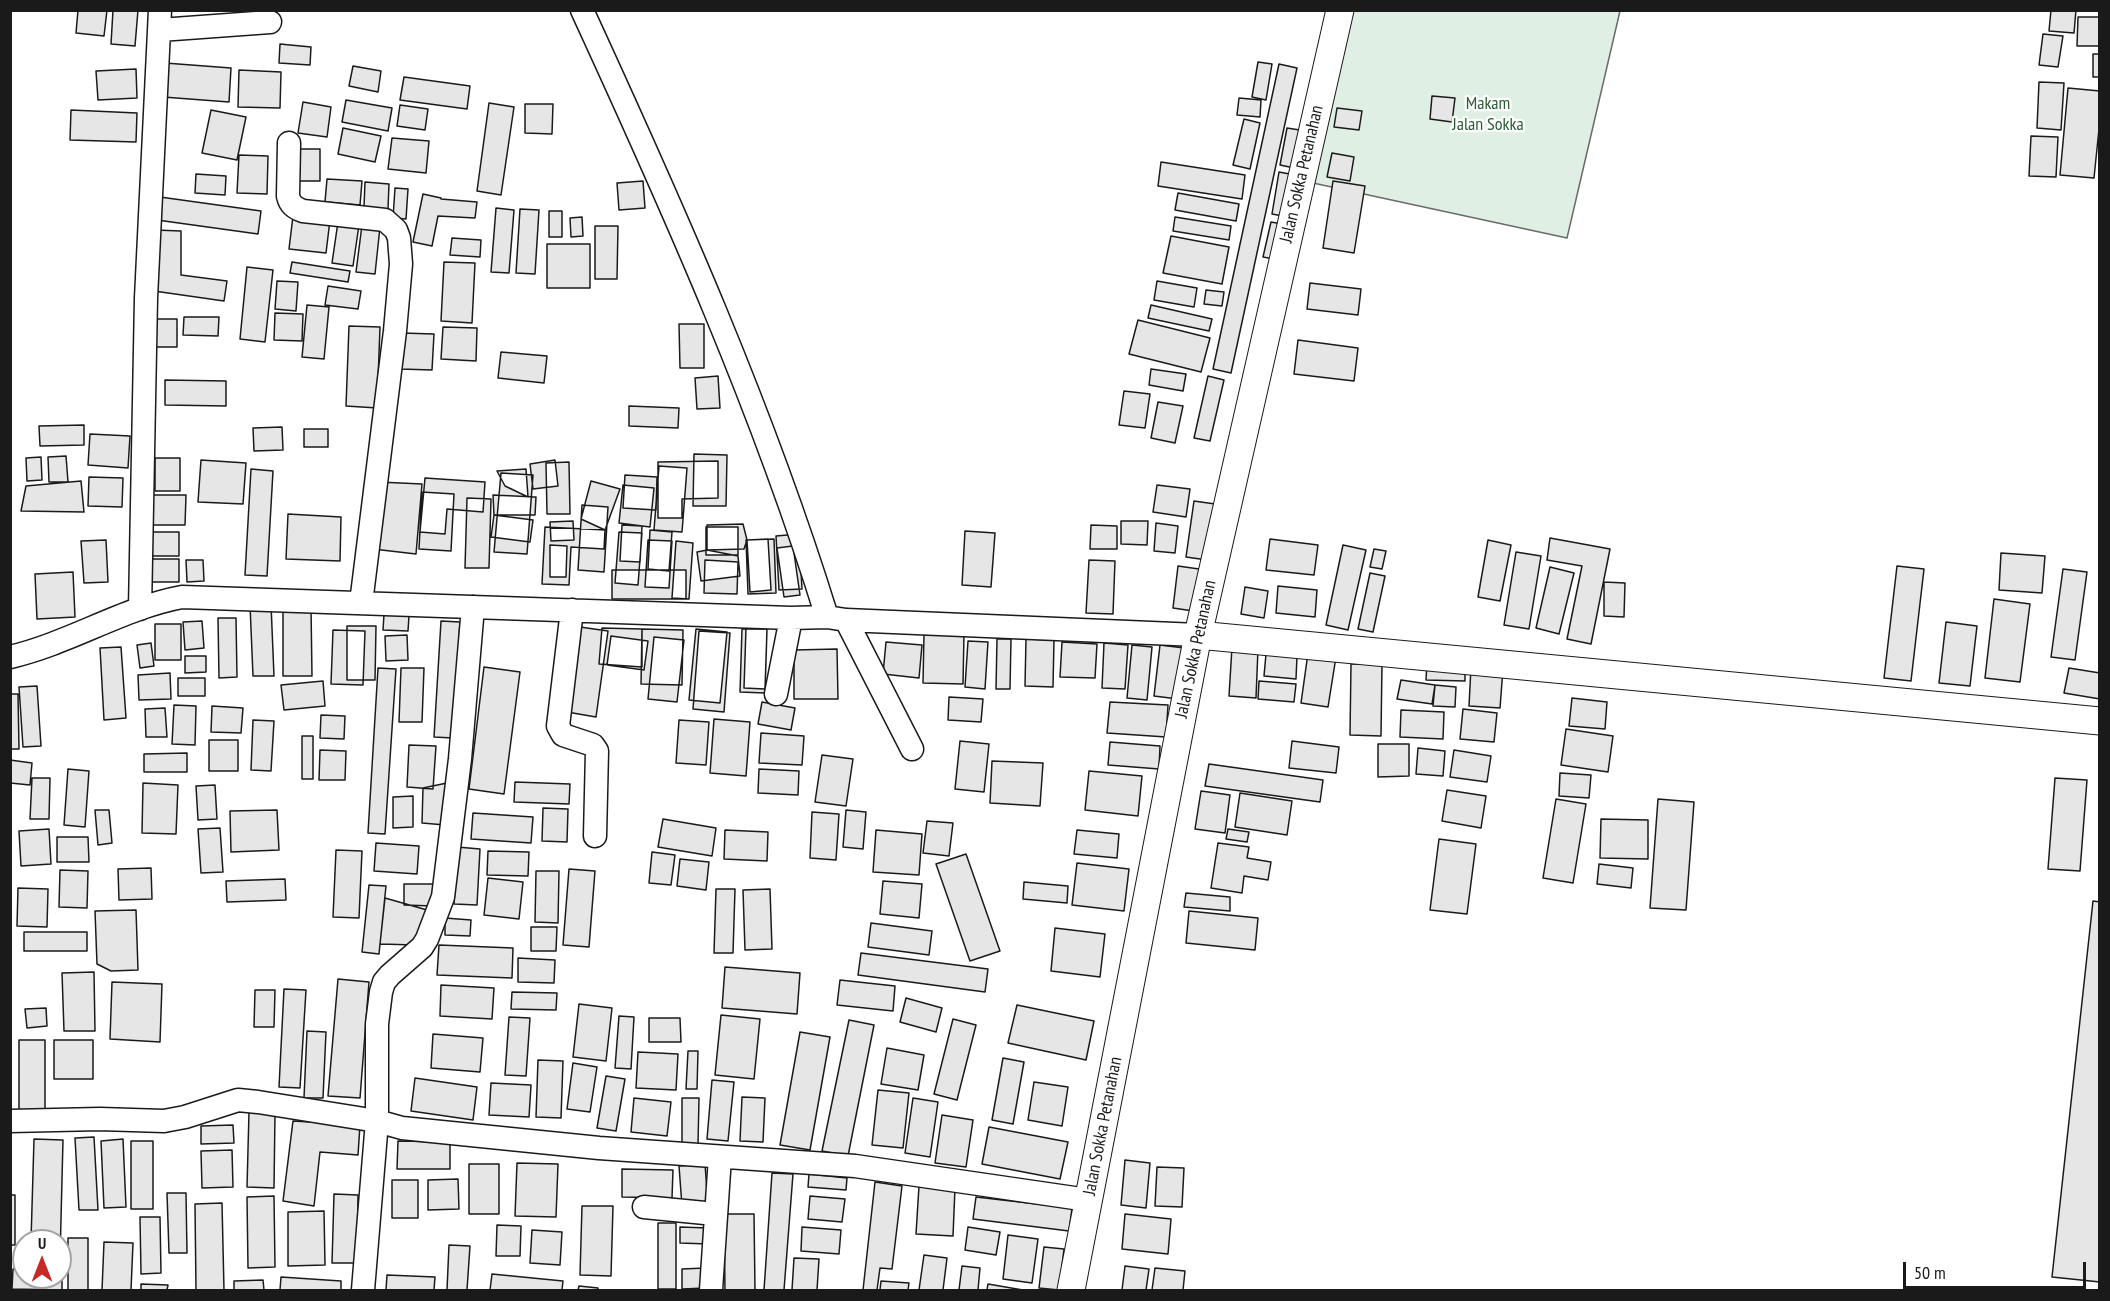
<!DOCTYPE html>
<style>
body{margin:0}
#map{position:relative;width:2110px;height:1301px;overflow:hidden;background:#fff;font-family:"PT Sans Narrow",sans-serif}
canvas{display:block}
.frame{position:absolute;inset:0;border:12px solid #1a1a1a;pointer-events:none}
.north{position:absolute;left:12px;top:1229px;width:60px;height:60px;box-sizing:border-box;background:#fff;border:2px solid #a3a3a3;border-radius:50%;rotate:0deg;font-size:16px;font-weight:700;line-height:24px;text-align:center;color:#1a1a1a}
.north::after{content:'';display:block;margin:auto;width:21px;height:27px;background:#c62828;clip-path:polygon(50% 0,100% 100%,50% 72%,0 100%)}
.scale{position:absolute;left:1903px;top:1262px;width:183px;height:27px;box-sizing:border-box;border:3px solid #1a1a1a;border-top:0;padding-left:8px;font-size:18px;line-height:21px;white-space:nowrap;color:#1a1a1a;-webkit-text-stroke:4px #fff;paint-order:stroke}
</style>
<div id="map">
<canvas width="2110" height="1301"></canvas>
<div class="frame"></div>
<div class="north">U</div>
<div class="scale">50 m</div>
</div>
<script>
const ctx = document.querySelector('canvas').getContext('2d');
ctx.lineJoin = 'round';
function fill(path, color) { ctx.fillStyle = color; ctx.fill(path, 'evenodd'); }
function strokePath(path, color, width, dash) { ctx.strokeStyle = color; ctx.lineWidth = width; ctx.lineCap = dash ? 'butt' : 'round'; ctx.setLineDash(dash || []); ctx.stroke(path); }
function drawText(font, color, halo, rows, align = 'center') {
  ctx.font = font + ' "PT Sans Narrow",sans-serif'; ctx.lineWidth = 4.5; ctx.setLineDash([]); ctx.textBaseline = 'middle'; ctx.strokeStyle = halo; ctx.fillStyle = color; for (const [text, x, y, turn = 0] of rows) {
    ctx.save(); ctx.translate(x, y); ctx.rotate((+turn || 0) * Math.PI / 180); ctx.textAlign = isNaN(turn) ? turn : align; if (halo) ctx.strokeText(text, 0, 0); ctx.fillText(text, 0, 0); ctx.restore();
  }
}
const green = new Path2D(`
 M1352 11H1620L1567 238 1313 183Z`);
fill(green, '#e0efe3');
strokePath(green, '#6a6a6a', 1.5);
const building = new Path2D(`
 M78 10H107L104 36 76 33Z
 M113 10H138L135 46 111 44Z
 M2051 10H2076L2074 33 2049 31Z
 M2078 17H2100V46H2077Z
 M2043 34 2063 36 2058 67 2039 65Z
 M280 44 311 47 310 65 279 63Z
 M2093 54H2100V77H2093Z
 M1258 62 1272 64 1266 100 1252 97Z
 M165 63 231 68 229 102 163 97Z
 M1279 64 1297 68 1231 373 1213 369Z
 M353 66 381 71 378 92 349 86Z
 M136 69 137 98 98 100 96 71Z
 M239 70 281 72 280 108 238 107Z
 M404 77 470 86 467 109 400 100Z
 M2039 82 2064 83 2061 130 2037 128Z
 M2068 88 2100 91V119L2094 178 2060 175Z
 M1432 96 1455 98 1452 122 1430 119Z
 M1239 98 1261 100 1260 117 1237 115Z
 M346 100 392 108 388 131 342 122Z
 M303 102 331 107 327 137 298 133Z
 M489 103 514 107 501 195 477 191Z
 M525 104H553L552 134 525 133Z
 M400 105 428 109 425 130 397 126Z
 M1337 108 1362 111 1359 130 1334 127Z
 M71 110 137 113 136 142 70 140Z
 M211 110 246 117 237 160 202 153Z
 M1244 119 1260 123 1250 169 1233 165Z
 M343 128 381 136 375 162 338 154Z
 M1287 128 1306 131 1299 169 1280 165Z
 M2031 136 2058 137 2056 177 2029 176Z
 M392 138 429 141 426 173 388 169Z
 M298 149H320V181H298Z
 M1332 153 1354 157 1350 181 1327 177Z
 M239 155 268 156 267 194 237 193Z
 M1161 162 1245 175 1242 199 1158 186Z
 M1279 172 1295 175 1288 217 1272 214Z
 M196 174 226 176 225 195 195 193Z
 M327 179 362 181 360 205 325 202Z
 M643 181 645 208 619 210 617 183Z
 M1333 181 1365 186 1354 253 1323 248Z
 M365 182 389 184 388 209 364 207Z
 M395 188 408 189 406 219 393 218Z
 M1178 193 1239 204 1236 221 1175 210Z
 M423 194 441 198V199L477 202 475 218 438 216 432 246 413 242Z
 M160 197 261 211 258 234 157 220Z
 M496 208 514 210 509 273 491 272Z
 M520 209 539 210 535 274 516 273Z
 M549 211H562V237H549Z
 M293 216 330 220 326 253 289 249Z
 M582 217 583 236 571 237 570 218Z
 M1175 217 1231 226 1229 240 1173 231Z
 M338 222 359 225 353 266 332 263Z
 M1271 222 1288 225 1279 260 1263 257Z
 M362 225 380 227 375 274 356 272Z
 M595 226H618L617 279H595Z
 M155 230 181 231V275L227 281 224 301 154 291Z
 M1171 236 1229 247 1222 284 1163 273Z
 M452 238 481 240 480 257 450 255Z
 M547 244H590V288H547Z
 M292 262 350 271 348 282 290 273Z
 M444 262 475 263 472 323 441 321Z
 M247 267 273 270 265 342 240 339Z
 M277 281 298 282 296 311 275 309Z
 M1157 281 1197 288 1194 307 1154 300Z
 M1310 283 1361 289 1358 315 1307 309Z
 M328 286 361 291 358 309 325 305Z
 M1206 290 1224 292 1222 306 1204 304Z
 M307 305 329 307 324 359 302 357Z
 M1151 305 1212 319 1209 331 1148 318Z
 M275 313 303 314 302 341 274 340Z
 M184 317H219L218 336 183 335Z
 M155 319H177V347H155Z
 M1138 320 1210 338 1201 372 1129 354Z
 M679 324H704V368H680Z
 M349 326 380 327 377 408 346 406Z
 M443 327 477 328 476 361 441 359Z
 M402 333 434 334 432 370 400 369Z
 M1298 340 1358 348 1354 381 1294 374Z
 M501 352 547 356 544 383 498 378Z
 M1151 369 1186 374 1183 391 1149 385Z
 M718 376 720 408 697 409 695 378Z
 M1208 376 1224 380 1210 441 1194 438Z
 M165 380 226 381V406L165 405Z
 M1124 391 1150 394 1145 428 1119 425Z
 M1158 402 1183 406 1175 443 1151 438Z
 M629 406 679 408 678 428 629 426Z
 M84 425V445L40 446 39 426Z
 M282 427 283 450 254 451 253 428Z
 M304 429H328V447H304Z
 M90 434 130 436 128 468 88 465Z
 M694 454 727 455 726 506H693Z
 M66 456 68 482H49L48 457Z
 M41 457 42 480 27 481 26 458Z
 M155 458H180V491H155Z
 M201 460 246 463 243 504 198 502Z
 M555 460 558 486 533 489 530 464Z
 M718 461V498L682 499V518H658V462Z
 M569 462 570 514H547L546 463Z
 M659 466 687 468 682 532 654 530Z
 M251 469 273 471 267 576 245 575Z
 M526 469 528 497 505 486 497 471Z
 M501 473 533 475 527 554 494 552Z
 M625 475 657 477 656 510 623 508Z
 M89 477 123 478 122 507 88 506Z
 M425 478 485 482 483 512 447 509 445 534 420 532Z
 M81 481 84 512 21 511 26 486Z
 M591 481 620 489 605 530 581 519Z
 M379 482 422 484 416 554 373 549Z
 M623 485 654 488 650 527 619 523Z
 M1157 485 1190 489 1186 517 1153 512Z
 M422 492 454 494 451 551 419 549Z
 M151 495H186L185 525H151Z
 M493 495 536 497 535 515H494Z
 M467 498 491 499 489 568H465Z
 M1194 501 1215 504 1207 560 1186 557Z
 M582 505 608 507 604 572 578 570Z
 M288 514 341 517 340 561 286 559Z
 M494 515 533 520 530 542 491 537Z
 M573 521 574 540 551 541 550 522Z
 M1121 521H1148L1147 545 1121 544Z
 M1156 523 1178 526 1175 553 1154 551Z
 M743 524 747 540 744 549 707 550V525Z
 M622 525 642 526 640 562 620 561Z
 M1091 525 1117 526V549H1090Z
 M545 527 605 530 604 549 571 547 569 585 542 584Z
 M706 527H738V555H706Z
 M650 530 672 532 669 571 648 569Z
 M965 531 995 533 991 587 962 585Z
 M150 532H179V556H150Z
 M619 532 642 533 638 585 615 583Z
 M799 534 802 589 779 590 776 536Z
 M1550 538 1610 549 1591 644 1567 639 1582 566 1547 560Z
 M768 539 771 590 750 592 747 540Z
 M774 539 776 593 748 594 746 540Z
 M1270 539 1318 545 1314 575 1266 570Z
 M106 540 108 582 84 583 81 541Z
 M648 540 672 541 669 588 645 587Z
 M1488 540 1511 545 1500 601 1478 597Z
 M676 541 693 543 689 599 672 598Z
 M550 545 567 546 566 577H550Z
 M1343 545 1366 550 1348 630 1326 625Z
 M793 546 800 595 784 597 777 548Z
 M1374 549 1386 551 1382 569 1370 567Z
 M707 550 738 556 740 576 701 581 697 552Z
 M1516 552 1541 556 1529 629 1504 625Z
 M2001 553 2045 556 2042 593 1999 590Z
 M145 559H179V582H145Z
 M186 560H203L204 581 187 582Z
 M705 560 738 562 737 594 704 593Z
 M1089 560 1115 561 1113 614 1086 613Z
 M1178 566 1206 570 1200 612 1173 608Z
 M1897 566 1924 569 1911 681 1884 678Z
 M1550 567 1574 573 1559 634 1536 628Z
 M2063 569 2087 572 2075 660 2051 657Z
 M612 570H686V599H612Z
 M73 572 75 617 37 619 35 574Z
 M1370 573 1385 576 1373 632 1358 629Z
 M1604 582 1625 583 1624 617 1604 616Z
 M1278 586 1317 590 1315 617 1276 613Z
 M1245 587 1268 591 1264 618 1241 614Z
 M1994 599 2030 604 2020 682 1985 678Z
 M271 604 274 676H253L250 605Z
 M283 607H311L312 676H283Z
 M384 614 409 616 408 631 383 630Z
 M218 618H236L237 677 219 678Z
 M202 621 204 648 185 650 183 622Z
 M441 621 460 622 453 738 434 737Z
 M1946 622 1977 626 1970 686 1939 683Z
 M155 624H181V660H155Z
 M347 626H376L375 680H347Z
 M580 627 608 631 596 717 567 712Z
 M602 628 642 629V667L599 664Z
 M746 628 767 629 765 689 744 688Z
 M642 629 683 630 682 685 641 684Z
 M696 629 727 632 720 703 689 700Z
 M742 629H767L765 693 740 692Z
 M333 630 365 631 363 685 331 684Z
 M699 631 730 633 724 712 693 709Z
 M924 633H964L963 684 923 683Z
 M407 635 408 660 386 661 385 636Z
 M611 636 648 641 644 670 607 665Z
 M654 637 684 640 677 702 648 699Z
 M997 639H1011L1010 689H996Z
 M1026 639 1054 640 1053 687 1025 686Z
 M968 641 988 642 985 689 965 687Z
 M886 642 922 645 919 678 883 674Z
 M1062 642 1097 644 1095 678 1060 677Z
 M151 643 154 666 140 668 137 645Z
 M1104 643 1128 645 1125 689 1102 688Z
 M1132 645 1152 647 1147 700 1127 698Z
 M1160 645 1184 648 1178 699 1154 696Z
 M121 647 126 718 104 720 100 648Z
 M1232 647 1258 649 1256 698 1229 696Z
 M837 649 838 699H794V650Z
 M1308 653 1336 657 1328 707 1301 703Z
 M1266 654 1297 656 1296 679 1264 676Z
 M185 656H206V672L185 673Z
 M1427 662 1465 663V681L1426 680Z
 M1351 664H1382L1381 736 1350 735Z
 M484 667 520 672 504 794 469 789Z
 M1471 667 1503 669 1500 708 1469 706Z
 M378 668 396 669 385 834 368 833Z
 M401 668H424L422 722H399Z
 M2069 668 2100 673V699L2064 693Z
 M170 673 171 699 139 700 138 675Z
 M178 678H205V696H178Z
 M1401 680 1435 685 1432 704 1397 699Z
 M323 681 325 706 284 710 281 685Z
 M1259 681 1296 684 1294 702 1258 699Z
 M1435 685 1456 687 1455 707 1433 706Z
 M37 686 41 746 23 747 19 687Z
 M10 694H18L19 749H10Z
 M949 697 983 699 981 722 948 720Z
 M1572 698 1607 702 1605 729 1569 726Z
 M762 702 795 708 791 730 758 724Z
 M1110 702 1168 705 1166 737 1107 733Z
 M174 705 196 706 195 745 172 744Z
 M212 706 243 708 241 733 211 732Z
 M165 708 167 737H146L145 709Z
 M1463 709 1497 713 1494 742 1460 739Z
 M1401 710 1444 712 1443 739 1400 737Z
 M321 715 345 716 344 739 320 738Z
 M714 719 750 722 746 776 710 773Z
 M253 720 274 721 271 771 251 770Z
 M679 720 709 722 706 765 676 763Z
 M1566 729 1613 736 1608 772 1561 765Z
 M761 733 804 736 802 765 759 763Z
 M302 736H313V779H302Z
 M209 740H238V771H209Z
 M960 741 989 744 984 792 955 789Z
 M1292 741 1339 747 1336 773 1289 768Z
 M1110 742 1160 746 1159 769 1108 765Z
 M1378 744H1409V776L1378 777Z
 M409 745 436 746 433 789 407 787Z
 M1418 748 1445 751 1443 776 1416 774Z
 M320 750 346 751 345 780H319Z
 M1454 750 1491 756 1487 782 1450 777Z
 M187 753V772H144V754Z
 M822 755 853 759 846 806 815 802Z
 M10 760 32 763 30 785 10 783Z
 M992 761 1043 763 1040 806 990 803Z
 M1209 764 1323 780 1320 802 1205 786Z
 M68 769 89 771 85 827 64 825Z
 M759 769 799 771 798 795 758 793Z
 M1089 771 1142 776 1138 816 1085 810Z
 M1560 773 1591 775 1589 798 1559 796Z
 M32 778H50L49 819H30Z
 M2055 778 2087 780 2080 871 2048 869Z
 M515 782 570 784 569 804 514 802Z
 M143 783 178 785 176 834 142 833Z
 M447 783 445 825 422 823 423 788Z
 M215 785 217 819 198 820 196 786Z
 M1447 790 1486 796 1481 828 1442 821Z
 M1201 791 1230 795 1225 833 1195 829Z
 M1240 793 1292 801 1287 835 1235 827Z
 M413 796V827L393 828V797Z
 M1556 799 1586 804 1573 883 1543 878Z
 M1658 799 1694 802 1686 910 1650 908Z
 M543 808 568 809 567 842 542 841Z
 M95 810H109L112 843 98 845Z
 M277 810 279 850 231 852 230 811Z
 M846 810 866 812 863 849 843 847Z
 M812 812 839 814 836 860 810 858Z
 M473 813 533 817 531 843 471 839Z
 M663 819 716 828 712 856 658 847Z
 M1601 819 1648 820V859L1600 858Z
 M927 821 953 823 949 856 923 853Z
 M220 828 223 872 201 873 198 829Z
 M49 829 51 864 21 866 19 831Z
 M1228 829 1249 832 1247 842 1226 839Z
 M725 830 768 832 767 861 724 859Z
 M876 830 922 834 919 875 873 872Z
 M1077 830 1119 834 1117 858 1074 854Z
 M57 837H88L89 862H57Z
 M1439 839 1476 844 1467 914 1430 910Z
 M376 843 419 846 417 874 374 871Z
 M1218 843 1249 847 1247 858 1271 862 1268 880 1244 876 1242 893 1211 888Z
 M457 847 480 849 477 905 454 904Z
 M336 850 362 851 359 918 333 917Z
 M488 851 529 852 528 876 487 875Z
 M652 852 675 855 671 885 649 883Z
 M966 854 1000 951 970 961 936 864Z
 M680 859 709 862 706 890 677 886Z
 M1077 863 1129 869 1124 911 1072 905Z
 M1599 864 1633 868 1631 888 1597 884Z
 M151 868 152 899 119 900 118 869Z
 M569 869 595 871 589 947 563 945Z
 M60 870 88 871 87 908 59 907Z
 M536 871H559L558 923 535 922Z
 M488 878 523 882 519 919 484 915Z
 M285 879 286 900 227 902 226 881Z
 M883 881 922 884 919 918 880 914Z
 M1024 882 1068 886 1067 903 1023 899Z
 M404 884H433V906L404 905Z
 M369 885 386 886 379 954 362 952Z
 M18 888 48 889 47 927 17 926Z
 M716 889H735L733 953H714Z
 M770 889 772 949 745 950 743 890Z
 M1186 893 1230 897V911L1184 907Z
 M385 898 427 910 415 945 380 944Z
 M2093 901 2100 902V1282L2052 1277Z
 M136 910 138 970 111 971 97 964 95 911Z
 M1189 911 1258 918 1255 950 1186 943Z
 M445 918 471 920 470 936 445 935Z
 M871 923 932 931 929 955 868 947Z
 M531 927H557L556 951H531Z
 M1055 928 1105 934 1100 977 1051 971Z
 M24 932H87V951H24Z
 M439 945 513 948 512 978 437 975Z
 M861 953 988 969 985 992 858 975Z
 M518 958 555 960 554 983 518 982Z
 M725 967 800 973 797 1014 722 1008Z
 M94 972 95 1031H64L62 973Z
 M338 979 369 982 360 1098 328 1096Z
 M840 980 895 986 893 1011 837 1005Z
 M112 982 162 984 160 1042 110 1039Z
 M441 985 494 988 492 1019 440 1016Z
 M284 989 306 990 300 1088 279 1087Z
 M255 990H275L274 1027H254Z
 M512 992 557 993 556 1010 511 1009Z
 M906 998 942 1008 936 1032 900 1022Z
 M579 1004 612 1008 606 1061 573 1057Z
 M1017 1005 1094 1021 1086 1060 1008 1043Z
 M46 1008 47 1026 27 1028 25 1009Z
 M721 1015 760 1019 754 1079 715 1075Z
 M619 1016 634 1017 631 1069 615 1068Z
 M509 1017 530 1018 526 1076 505 1075Z
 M649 1018H680L681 1042H649Z
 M953 1019 976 1025 957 1100 934 1094Z
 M849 1020 874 1025 848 1156 822 1151Z
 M307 1031 326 1032 323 1098H304Z
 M800 1032 830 1037 810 1150 780 1145Z
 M433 1034 483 1038 480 1072 431 1068Z
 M19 1040H45V1110H19Z
 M54 1040H93V1079H54Z
 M887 1048 924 1055 918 1090 881 1084Z
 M688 1051H698L697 1089H686Z
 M638 1052 678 1054 676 1090 636 1088Z
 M1003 1058 1024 1062 1013 1124 992 1120Z
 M538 1060 563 1061 561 1118 536 1117Z
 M573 1063 597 1067 590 1112 567 1109Z
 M606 1076 625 1079 616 1131 597 1128Z
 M415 1078 477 1087 473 1120 411 1111Z
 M712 1080 734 1082 728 1141 707 1139Z
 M1034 1082 1068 1087 1062 1126 1028 1120Z
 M491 1083 531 1085 529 1117 489 1115Z
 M878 1090 909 1093 903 1148 872 1145Z
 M742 1097 765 1098 763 1142 740 1141Z
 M634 1098 671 1102 667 1136 631 1132Z
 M682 1098H699L698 1145H682Z
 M913 1098 938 1102 930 1157 905 1153Z
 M249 1112 275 1113 274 1188 247 1187Z
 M942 1115 973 1120 966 1167 935 1163Z
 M293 1121 360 1125 358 1155 320 1152 314 1206 283 1201Z
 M233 1125 234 1143 201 1144V1126Z
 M989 1127 1068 1142 1060 1179 982 1164Z
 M94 1137 98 1210H79L75 1138Z
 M34 1139 63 1140 60 1259V1241H31Z
 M123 1139 126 1207 104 1208 101 1141Z
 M131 1141H153V1209H131Z
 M398 1141 450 1142V1169H397Z
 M232 1150 233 1187 202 1188 201 1151Z
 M1125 1160 1150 1163 1146 1208 1121 1205Z
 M517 1163 558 1164 556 1217 515 1216Z
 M469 1164H499V1214H469Z
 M705 1164 708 1205 682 1206 679 1166Z
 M1157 1167 1184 1168 1182 1207 1155 1206Z
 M622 1169 673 1170 672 1198 622 1197Z
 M772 1173 793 1174 784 1290H764Z
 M809 1174 847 1178 846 1190 808 1187Z
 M458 1179 459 1209 428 1210V1180Z
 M392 1180H418V1218H392Z
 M875 1182 902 1186 892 1269 880 1268 877 1290H863Z
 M919 1186 955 1188 953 1236 916 1234Z
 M167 1193H186L187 1253H169Z
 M334 1194 358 1195 357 1263H332Z
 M10 1195H15V1245H10Z
 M274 1196 275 1267 248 1268 247 1197Z
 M810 1196 845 1199 842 1222 808 1219Z
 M976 1197 1072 1208 1069 1231 973 1219Z
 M222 1203 224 1290H196L195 1204Z
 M582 1206H613L611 1276 580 1275Z
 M324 1211 325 1265 288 1266V1212Z
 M724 1214H754L755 1290H725Z
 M1125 1214 1171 1219 1168 1254 1122 1249Z
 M140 1217H160L161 1273 141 1274Z
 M658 1223H676V1289H658Z
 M497 1225 521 1226 520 1256H496Z
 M680 1227 708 1228V1244L680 1243Z
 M802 1227 841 1230 839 1254 801 1251Z
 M968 1227 1000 1232 996 1255 965 1250Z
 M532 1230 562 1232 560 1265 530 1263Z
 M1008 1235 1038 1239 1032 1283 1003 1279Z
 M68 1238H88V1290H68Z
 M104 1242 133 1243 131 1290H102Z
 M449 1245 470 1246 467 1290H447Z
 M1044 1247 1064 1249 1059 1290 1039 1288Z
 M924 1255 947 1258 943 1290H919Z
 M794 1258 819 1259 817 1290H792Z
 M962 1266 980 1268 978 1290H959Z
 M1125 1266 1149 1269 1146 1290H1122Z
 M705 1268 706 1288 682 1289V1269Z
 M1155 1268 1185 1271 1183 1290H1152Z
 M13 1269H24V1277H60L62 1270V1290L12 1289Z
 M492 1274 563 1281 562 1290H490Z
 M387 1275 435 1277 434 1290H386Z
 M281 1277 341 1281V1290H280Z
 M263 1280 264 1290H234V1281Z
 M881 1281 909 1283 908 1290H880Z
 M141 1284 168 1285 167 1290H141Z
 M988 1284 1023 1290H987Z
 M579 1286 598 1288V1290H578Z`);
fill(building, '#e6e6e6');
strokePath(building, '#1a1a1a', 1.5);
const minor = new Path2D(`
 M582 10C674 210 762 407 827 617
 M160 30 270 22
 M289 143 288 196C290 205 295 208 303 211L385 220 396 230 399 238 401 264 395 331 361 603
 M140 609 146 298 160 10
 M572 610 558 726 563 735 593 745 597 751 595 836
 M846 620 912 749
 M10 657C70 643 123 608 182 597L791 618 827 617 846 620 1198 635
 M776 694 791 618
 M10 1121 100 1119 164 1121 185 1117 238 1100 258 1102 377 1121 402 1128 599 1148 855 1166 1088 1200
 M644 1207 715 1214
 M363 1290 377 1121V1024L381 992 384 982 390 975 422 947 427 939 443 897 460 759 473 607
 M711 1290 720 1157`);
const tertiary = new Path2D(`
 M1198 635 2100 721
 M1071 1290 1198 635 1340 10`);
strokePath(minor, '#1a1a1a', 25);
strokePath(tertiary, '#1a1a1a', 29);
strokePath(minor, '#fff', 22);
strokePath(tertiary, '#fff', 27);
drawText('18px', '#2b5a34', '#fff', [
 ["Makam",1488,104],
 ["Jalan Sokka",1488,125]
]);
drawText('18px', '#1a1a1a', '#fff', [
 ["Jalan Sokka Petanahan",1302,174,-77],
 ["Jalan Sokka Petanahan",1196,649,-78],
 ["Jalan Sokka Petanahan",1103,1126,-79]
]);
</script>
